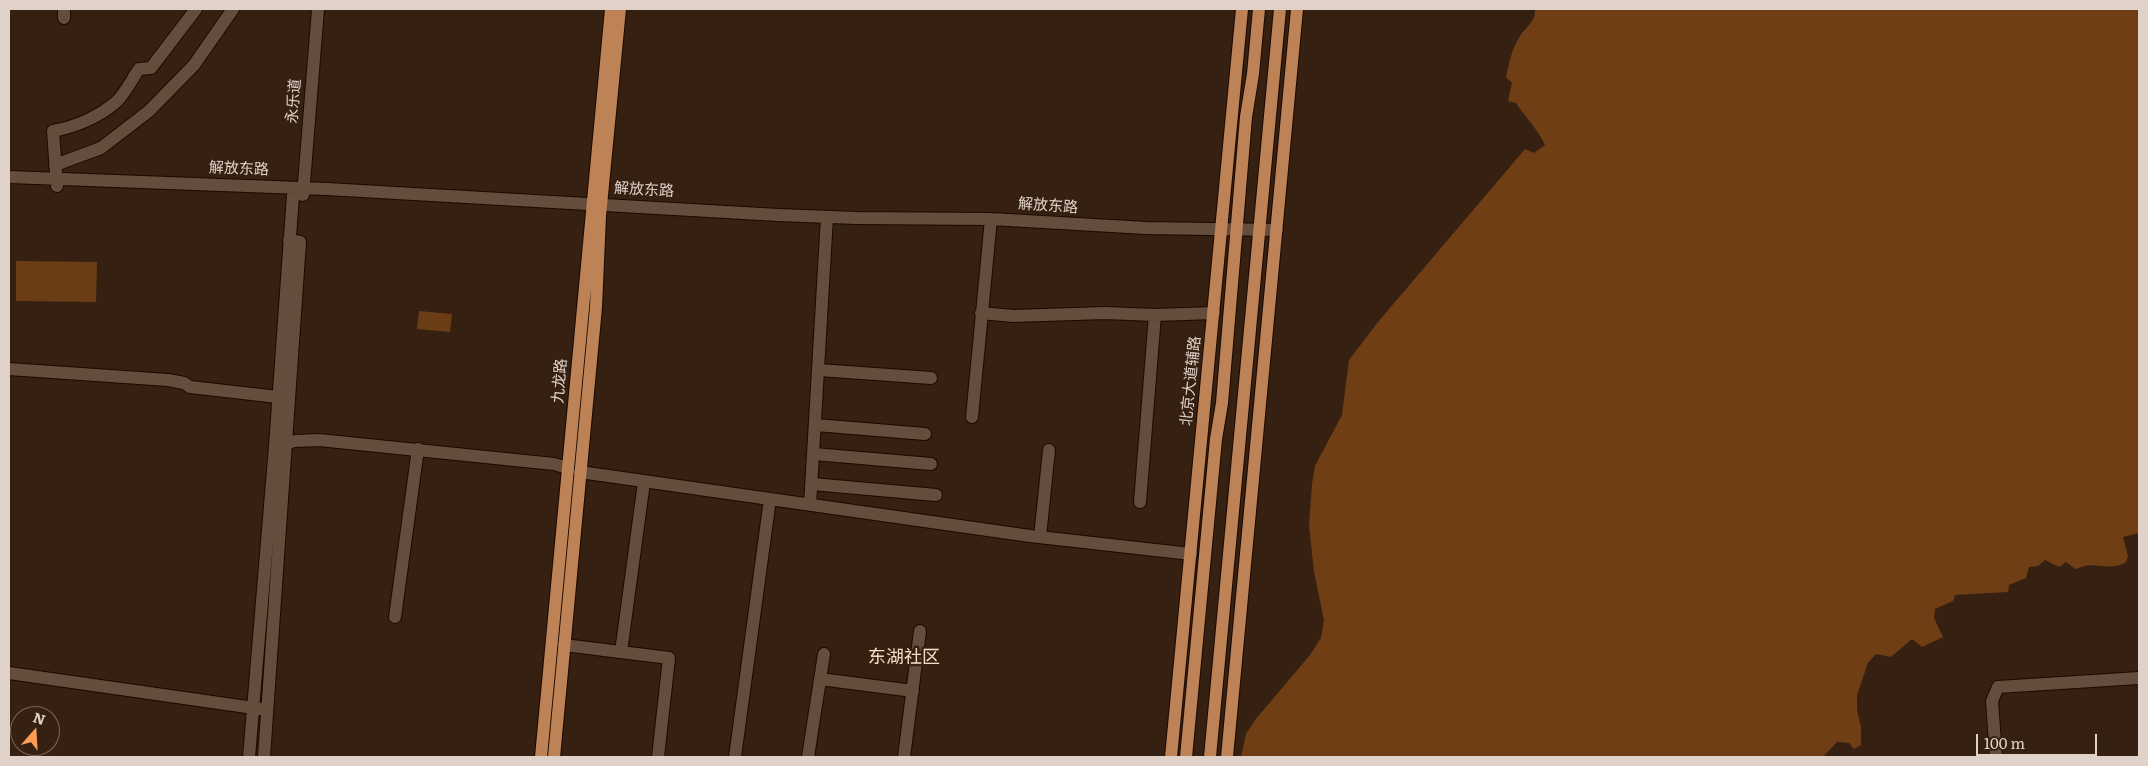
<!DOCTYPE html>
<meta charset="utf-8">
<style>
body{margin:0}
#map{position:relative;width:2148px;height:766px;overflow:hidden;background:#352011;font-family:Literata,serif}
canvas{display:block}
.frame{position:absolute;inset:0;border:10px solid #e0d2c9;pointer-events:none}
.north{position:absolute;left:10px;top:706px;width:50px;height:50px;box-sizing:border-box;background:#352011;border:1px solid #79675b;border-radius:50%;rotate:19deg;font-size:14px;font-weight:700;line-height:20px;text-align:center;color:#e0d2c9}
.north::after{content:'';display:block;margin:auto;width:18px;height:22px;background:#fc9d53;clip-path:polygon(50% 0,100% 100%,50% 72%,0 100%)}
.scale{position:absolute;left:1976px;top:734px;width:121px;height:22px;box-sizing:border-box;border:2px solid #e0d2c9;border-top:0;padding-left:6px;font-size:15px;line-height:18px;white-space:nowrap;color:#e0d2c9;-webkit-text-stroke:4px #352011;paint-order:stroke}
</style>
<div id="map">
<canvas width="2148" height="766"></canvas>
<div class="frame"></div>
<div class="north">N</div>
<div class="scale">100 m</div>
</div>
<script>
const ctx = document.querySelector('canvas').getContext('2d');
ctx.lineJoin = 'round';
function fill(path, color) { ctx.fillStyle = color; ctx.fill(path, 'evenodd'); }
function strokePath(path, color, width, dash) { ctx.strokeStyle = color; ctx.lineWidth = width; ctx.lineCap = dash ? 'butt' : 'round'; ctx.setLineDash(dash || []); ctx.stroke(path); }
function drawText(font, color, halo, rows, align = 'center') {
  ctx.font = font + ' Literata,"Noto Sans SC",serif'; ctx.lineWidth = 5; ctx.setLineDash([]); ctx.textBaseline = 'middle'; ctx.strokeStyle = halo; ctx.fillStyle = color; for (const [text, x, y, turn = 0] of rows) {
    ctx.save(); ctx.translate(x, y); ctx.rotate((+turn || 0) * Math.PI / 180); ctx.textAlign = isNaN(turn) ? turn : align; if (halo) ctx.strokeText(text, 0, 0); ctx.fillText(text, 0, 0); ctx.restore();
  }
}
fill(new Path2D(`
 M16 261 97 262 96 302 16 301Z
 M419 311 452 314 450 332 417 329Z`), '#6b3d16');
fill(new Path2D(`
 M1535 9H2139V534V533L2123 537 2128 556 2126 562C2116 569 2103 566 2091 565 2086 565 2080 568 2075 569L2066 562 2059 567 2045 560 2038 566 2029 567 2026 578 2009 585 2008 592 1955 595 1953 601 1935 609 1934 618 1943 637 1922 647 1912 639 1891 657 1876 654 1868 663 1857 695V710L1861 727V745L1854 749 1849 743 1837 742 1823 757H1241L1246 734 1255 720 1310 655 1321 638 1324 620 1314 572 1309 525 1312 484 1315 466 1342 415 1349 360 1378 322 1525 149 1534 153 1545 145C1537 128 1526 118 1516 103L1508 101 1512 83 1506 77C1509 63 1512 48 1520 36 1526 27 1536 21 1535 9Z`), '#703e14');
const minor = new Path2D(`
 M64 18V9
 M55 165 101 148 149 111 194 65 233 9
 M9 177 327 189 778 215 857 218 991 219 1146 228 1277 230
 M57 186 53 131C75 127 99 117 116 102 125 94 132 79 139 69L151 68 196 9
 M303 195 318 9
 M981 313 1013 316 1105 313 1155 315 1214 313
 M9 369 168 380 184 383 190 387 278 397
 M819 370 931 378
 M972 417 991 219
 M816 425 925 434
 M280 445 295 441 319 440 554 464 568 468
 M814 454 931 464
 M580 472 1030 536 1191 554
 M812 484 936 495
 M1140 502 1155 315
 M810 505 827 217
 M1040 537 1049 450
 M395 617 418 449
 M564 645 669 658 658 757
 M621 652 644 482
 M9 673 261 709
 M820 679 913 691
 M249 757 275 446 293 195
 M264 757 300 242 289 240
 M735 757 770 499
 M808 757 824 654
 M904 757 920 631
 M1996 757 1992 701 1998 687 2139 678`);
const major = new Path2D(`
 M541 757 611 9
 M554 757 596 307 600 216 620 9
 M1171 757 1242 9
 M1186 757 1216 439 1222 403 1246 117 1253 74 1259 9
 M1210 757 1280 9
 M1227 757 1297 9`);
strokePath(minor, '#1b0900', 14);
strokePath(major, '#1b0900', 14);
strokePath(minor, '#644d3d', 12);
strokePath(major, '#bd8256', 12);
drawText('15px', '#e0d2c9', '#352011', [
 ["永乐道",294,101,-85],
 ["解放东路",239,169,2],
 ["解放东路",644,190,3],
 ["解放东路",1048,206,4],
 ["九龙路",560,381,-85],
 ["北京大道辅路",1191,381,-84]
]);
drawText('18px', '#f8dcc9', '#352011', [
 ["东湖社区",904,658]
]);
</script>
